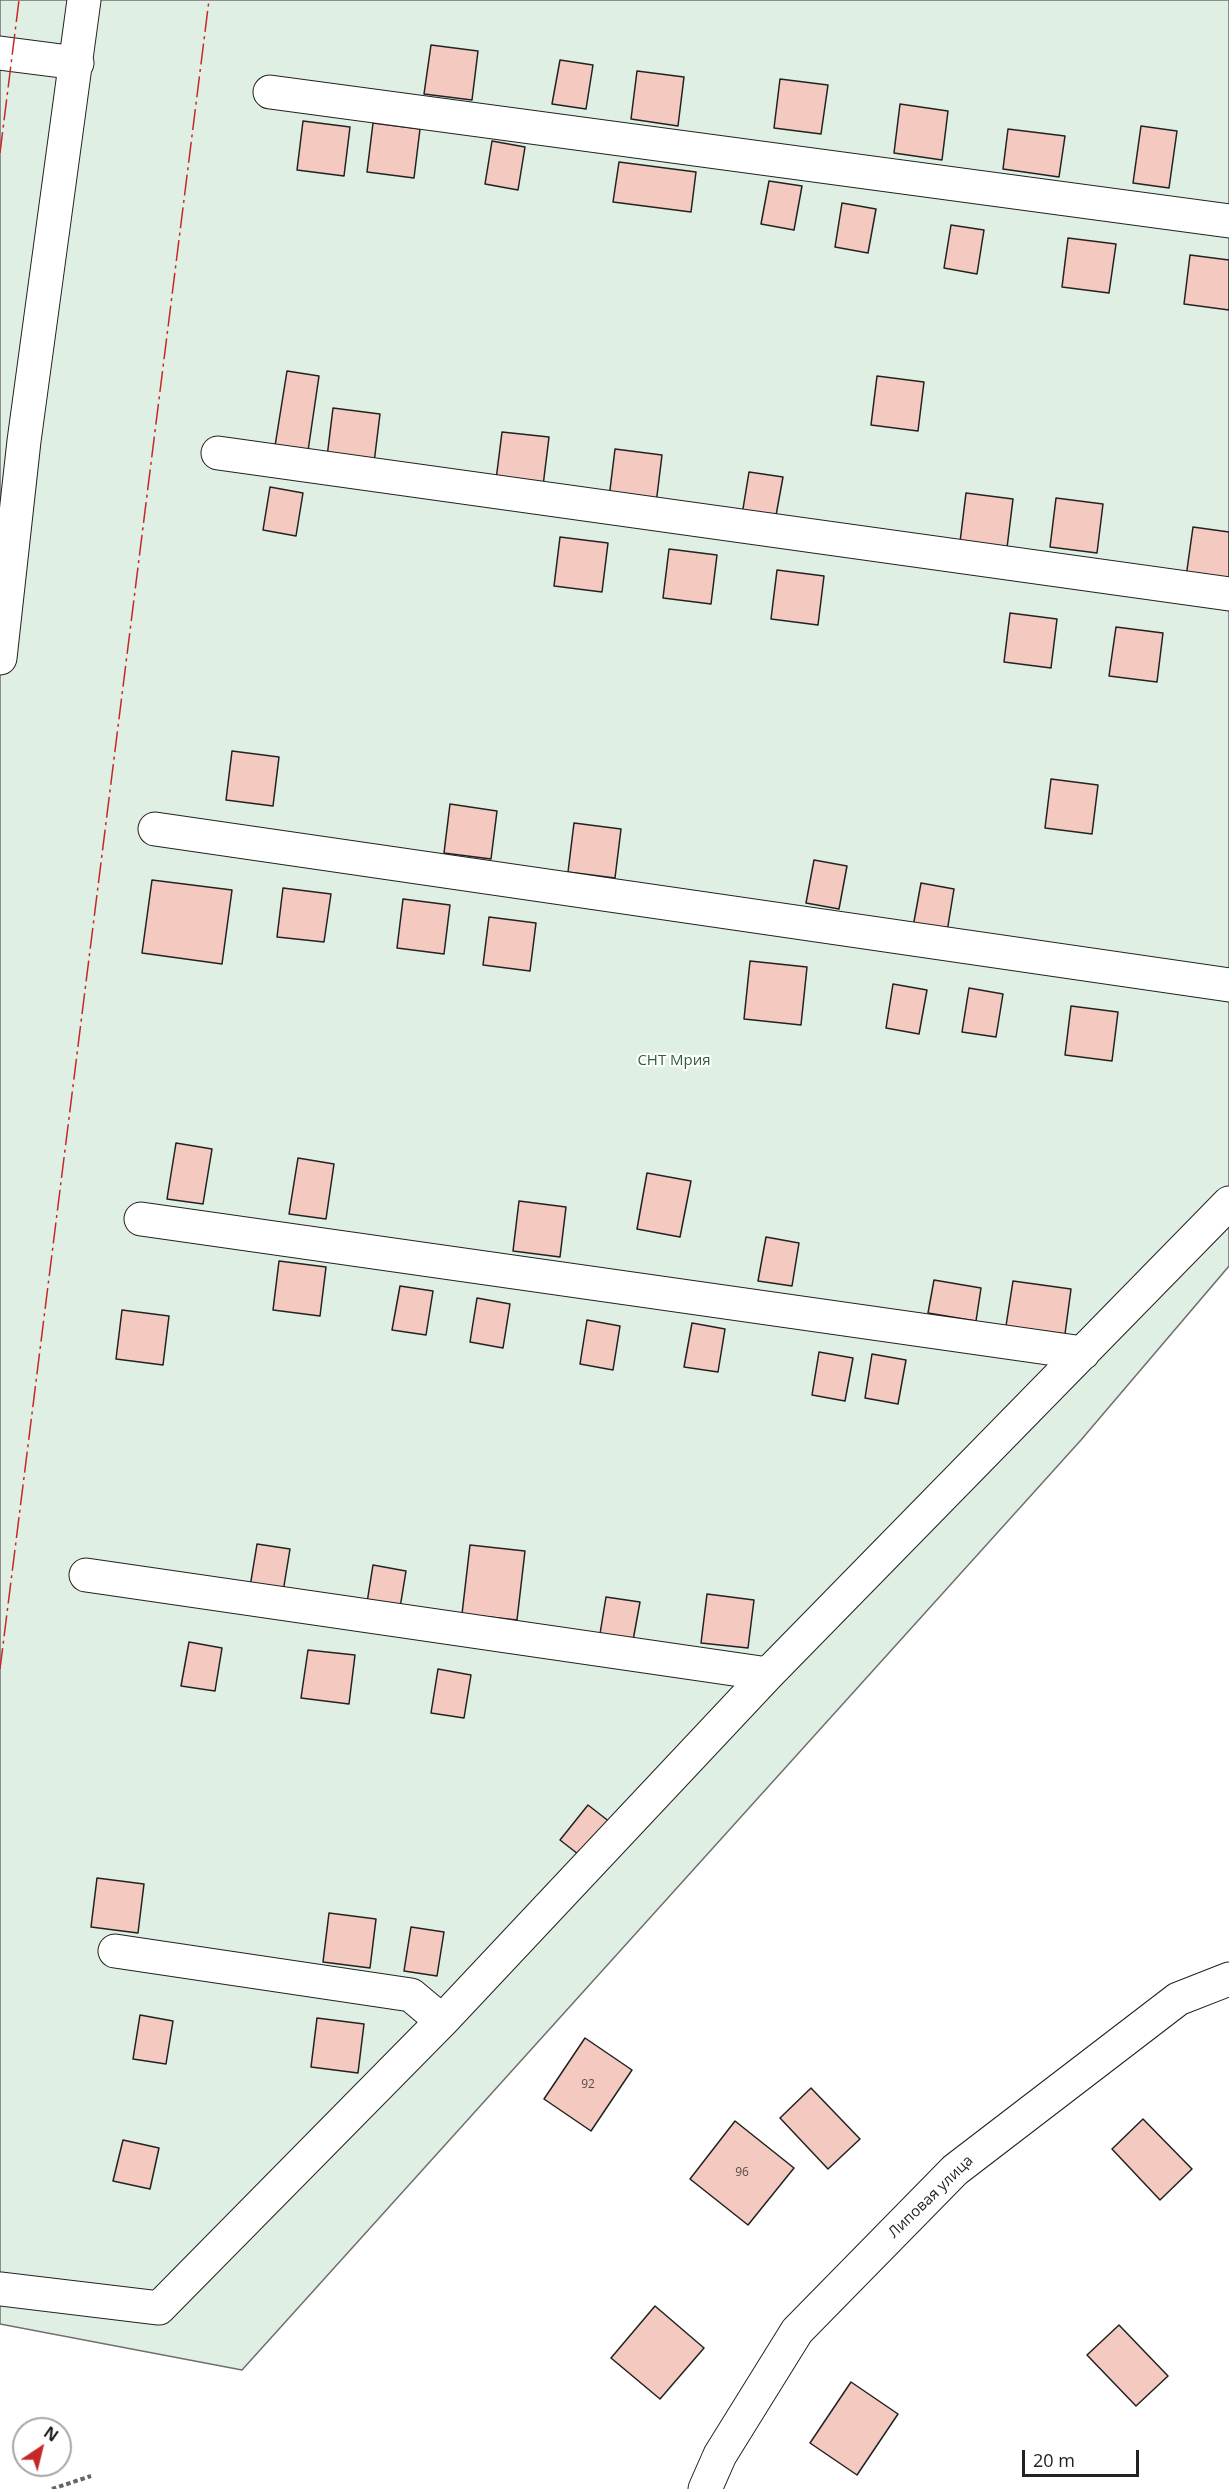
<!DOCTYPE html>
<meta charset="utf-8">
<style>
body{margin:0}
#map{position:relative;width:1229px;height:2489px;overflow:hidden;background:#fff;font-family:"Open Sans",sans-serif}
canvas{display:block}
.north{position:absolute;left:12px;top:2417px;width:60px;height:60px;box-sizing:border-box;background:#fff;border:2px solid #a7a7a7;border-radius:50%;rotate:35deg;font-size:16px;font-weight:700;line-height:24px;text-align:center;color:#222}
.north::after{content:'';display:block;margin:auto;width:21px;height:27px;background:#c62828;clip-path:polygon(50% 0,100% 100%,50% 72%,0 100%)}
.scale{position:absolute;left:1022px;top:2450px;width:117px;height:27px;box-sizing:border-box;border:3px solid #222;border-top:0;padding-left:8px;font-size:18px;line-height:21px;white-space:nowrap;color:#222;-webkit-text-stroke:4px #fff;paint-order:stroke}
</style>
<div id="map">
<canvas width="1229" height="2489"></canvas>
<div class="north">N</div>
<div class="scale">20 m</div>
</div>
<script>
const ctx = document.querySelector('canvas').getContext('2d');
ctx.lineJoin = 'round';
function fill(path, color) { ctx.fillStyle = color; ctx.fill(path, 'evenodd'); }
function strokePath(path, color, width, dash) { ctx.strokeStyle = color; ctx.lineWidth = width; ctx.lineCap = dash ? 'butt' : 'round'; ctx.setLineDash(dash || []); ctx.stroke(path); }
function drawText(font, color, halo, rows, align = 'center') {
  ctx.font = font + ' "Open Sans",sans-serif'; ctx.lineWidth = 4.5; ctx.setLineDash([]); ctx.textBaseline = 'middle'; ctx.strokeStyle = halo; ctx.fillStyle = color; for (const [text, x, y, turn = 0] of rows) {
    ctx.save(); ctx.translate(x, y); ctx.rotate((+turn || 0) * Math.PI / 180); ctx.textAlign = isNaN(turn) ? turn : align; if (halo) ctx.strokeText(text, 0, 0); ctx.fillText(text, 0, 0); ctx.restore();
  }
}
const green = new Path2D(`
 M0 0H1229V1266L1081 1440 242 2370 0 2324Z`);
fill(green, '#e0efe3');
strokePath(green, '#6f6f6f', 1.5);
const building = new Path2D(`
 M431 45 478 51 472 100 424 94Z
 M560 60 593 65 586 109 552 104Z
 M637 71 684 77 678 126 631 119Z
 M780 79 828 85 821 134 774 128Z
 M900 104 948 111 942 160 894 153Z
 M303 121 350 127 344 176 297 170Z
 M373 123 420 129 414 178 367 172Z
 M1141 126 1177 131 1169 188 1133 183Z
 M1008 129 1065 136 1059 177 1003 169Z
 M492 141 525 147 518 190 485 184Z
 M619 162 696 172 691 212 613 202Z
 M769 181 802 186 794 230 761 224Z
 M842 203 876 209 868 253 835 247Z
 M951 225 984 230 977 274 944 268Z
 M1068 238 1116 244 1109 293 1062 287Z
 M1190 255 1229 260V310L1184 304Z
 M287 371 319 376 308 451 275 446Z
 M877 376 924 382 918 431 871 425Z
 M333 408 380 414 374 463 327 457Z
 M502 432 549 437 543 486 496 480Z
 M615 449 662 455 656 504 609 498Z
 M749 472 783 477 775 521 742 515Z
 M270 487 303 493 296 536 263 530Z
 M966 493 1013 499 1007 548 960 542Z
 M1056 498 1103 504 1097 553 1050 547Z
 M1193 527 1229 532V582L1186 577Z
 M560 537 608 543 602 592 554 586Z
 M669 549 717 555 711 604 663 598Z
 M777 570 824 576 818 625 771 619Z
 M1010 613 1057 619 1051 668 1004 662Z
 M1116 627 1163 633 1157 682 1109 676Z
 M232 751 279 757 273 806 226 800Z
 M1051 779 1098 785 1092 834 1045 828Z
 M450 804 497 811 491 859 444 853Z
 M574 823 621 829 615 878 568 872Z
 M814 860 847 866 839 909 806 903Z
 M152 880 232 890 222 964 142 953Z
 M921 883 954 889 947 932 913 927Z
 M283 888 331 894 324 942 277 937Z
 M403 899 450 905 444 954 397 948Z
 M489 917 536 923 530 971 483 965Z
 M750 961 807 967 801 1025 744 1019Z
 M893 984 927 990 919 1034 886 1028Z
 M969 988 1003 994 996 1037 962 1032Z
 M1071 1006 1118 1012 1112 1061 1065 1055Z
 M176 1143 212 1149 203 1204 167 1199Z
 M298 1158 334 1164 326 1219 289 1214Z
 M647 1173 691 1181 680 1237 637 1229Z
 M519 1201 566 1207 560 1257 513 1251Z
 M766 1237 799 1243 792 1286 758 1281Z
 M279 1261 326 1267 320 1316 273 1310Z
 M934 1280 981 1288 976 1321 928 1313Z
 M1013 1281 1071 1289 1065 1334 1006 1326Z
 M400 1286 433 1291 426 1335 392 1330Z
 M477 1298 510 1304 503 1348 470 1342Z
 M122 1310 169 1316 163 1365 116 1359Z
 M587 1320 620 1326 613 1370 580 1364Z
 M692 1323 725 1329 718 1372 684 1367Z
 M819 1352 853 1358 845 1401 812 1395Z
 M872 1354 906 1360 898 1404 865 1398Z
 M257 1544 290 1549 283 1592 250 1587Z
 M470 1545 525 1551 517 1620 462 1614Z
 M373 1565 406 1571 399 1614 366 1609Z
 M707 1594 754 1600 748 1648 701 1643Z
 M606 1597 640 1602 632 1646 599 1640Z
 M189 1642 222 1648 215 1691 181 1686Z
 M308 1650 355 1655 349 1704 301 1698Z
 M438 1669 471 1675 464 1718 431 1713Z
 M588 1805 615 1826 587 1861 560 1840Z
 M97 1878 144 1884 138 1933 91 1927Z
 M329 1913 376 1919 370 1968 323 1962Z
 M411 1927 444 1932 437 1976 404 1971Z
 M140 2015 173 2021 166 2064 133 2059Z
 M317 2018 364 2024 358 2073 311 2067Z
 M585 2038 632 2070 591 2131 544 2099Z
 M811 2088 860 2139 828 2169 780 2118Z
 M1143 2119 1192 2169 1160 2200 1112 2149Z
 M735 2121 794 2168 748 2225 690 2179Z
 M123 2140 159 2148 150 2189 113 2181Z
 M655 2306 704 2348 660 2399 611 2358Z
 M1119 2325 1168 2376 1136 2406 1087 2355Z
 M851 2382 898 2414 857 2475 810 2443Z`);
fill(building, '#f3c9c0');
strokePath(building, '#222', 1.5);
const minor = new Path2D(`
 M0 53 77 63
 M270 92 1229 221
 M218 453 1229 594
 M0 658 24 441 84 0
 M155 829 1229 985
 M141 1219 1083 1353
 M86 1575 768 1674
 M115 1951 411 1995 442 2021
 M0 2289 159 2308 442 2021 768 1674 1229 1203
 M705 2489 720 2455 797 2331 955 2170 1178 1999 1229 1979`);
strokePath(minor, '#222', 35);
strokePath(new Path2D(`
 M52 2489 91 2476`), '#646464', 4, [4.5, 3]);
strokePath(minor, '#fff', 33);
strokePath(new Path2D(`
 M0 153 19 0
 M0 1669 209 0`), '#c62828', 1.5, [21, 4.5, 3, 4.5]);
drawText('12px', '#564c4a', null, [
 ["92",588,2085],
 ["96",742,2173]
]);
drawText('15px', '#2f5e38', '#fff', [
 ["СНТ Мрия",674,1061]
]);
drawText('15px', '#222', '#fff', [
 ["Липовая улица",931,2197,-44]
]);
</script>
